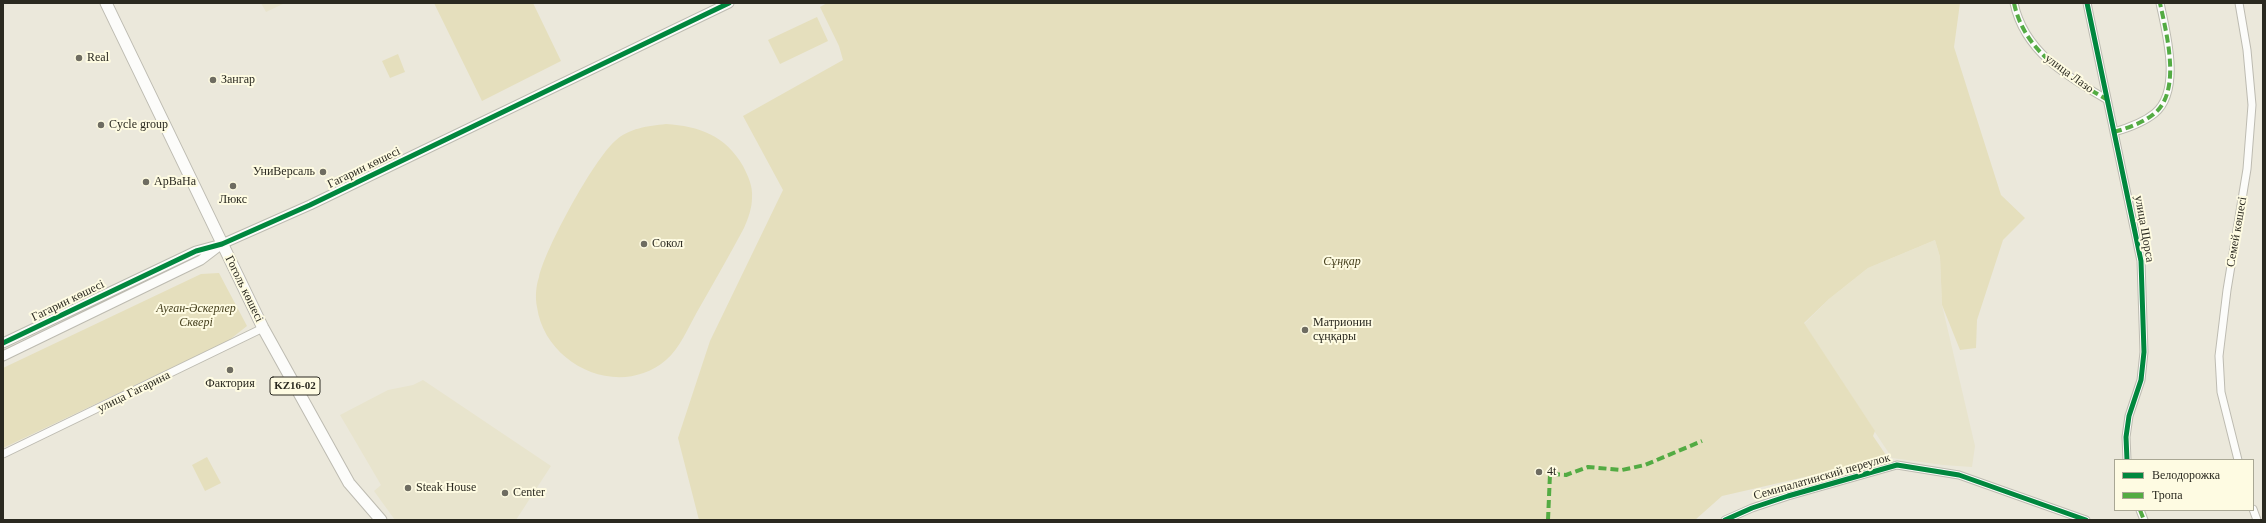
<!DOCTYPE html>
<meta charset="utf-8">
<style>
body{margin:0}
#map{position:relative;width:2266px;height:523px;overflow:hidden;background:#ebe8db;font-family:Georgia,serif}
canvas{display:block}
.frame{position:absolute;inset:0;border:4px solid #2a2920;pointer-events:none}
.legend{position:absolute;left:2114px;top:459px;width:140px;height:52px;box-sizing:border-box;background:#fefbe2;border:1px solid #a9a794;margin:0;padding:5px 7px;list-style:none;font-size:12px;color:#2a2920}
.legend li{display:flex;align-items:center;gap:8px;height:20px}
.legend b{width:20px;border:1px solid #a9a794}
</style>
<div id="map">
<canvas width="2266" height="523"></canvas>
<div class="frame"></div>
<ul class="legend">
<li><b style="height:5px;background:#00873e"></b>Велодорожка</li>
<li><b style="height:5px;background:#53ab43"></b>Тропа</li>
</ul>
</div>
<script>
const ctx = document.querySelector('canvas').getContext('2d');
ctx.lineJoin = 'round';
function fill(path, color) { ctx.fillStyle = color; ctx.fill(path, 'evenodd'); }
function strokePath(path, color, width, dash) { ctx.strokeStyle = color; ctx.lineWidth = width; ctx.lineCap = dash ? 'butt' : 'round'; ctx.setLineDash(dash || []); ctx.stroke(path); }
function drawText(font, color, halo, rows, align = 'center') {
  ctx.font = font + ' Georgia,serif'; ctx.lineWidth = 4; ctx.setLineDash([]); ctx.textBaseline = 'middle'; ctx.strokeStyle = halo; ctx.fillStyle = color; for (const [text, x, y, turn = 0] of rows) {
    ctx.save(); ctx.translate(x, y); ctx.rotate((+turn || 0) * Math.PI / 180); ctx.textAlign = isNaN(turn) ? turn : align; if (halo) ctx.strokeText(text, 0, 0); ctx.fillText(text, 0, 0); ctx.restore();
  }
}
fill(new Path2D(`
 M261 3H285L266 12Z
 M1935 240 1940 257 1942 305 1975 446 1972 467 1943 465 1892 458 1804 324 1829 299 1868 268Z
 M423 380 551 466 516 520H395L374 491 381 485 340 415 388 390 413 385Z`), '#e8e4cd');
fill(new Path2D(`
 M434 3H533L561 61 482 101Z
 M827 3H1960L1954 47 2001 195 2025 218 2003 240 1977 320 1976 348 1960 350 1942 305 1940 257 1935 240 1868 268 1829 299 1804 323 1875 431 1873 436 1888 458 1722 496 1695 520H699L678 438 710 341 783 190 743 116 843 60 839 46 820 7Z
 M817 17 828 41 780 64 768 40Z
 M398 54 405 72 390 78 382 61Z
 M666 124C699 126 726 136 743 166 748 176 753 186 752 198 752 208 748 219 744 228 729 256 713 284 697 312 688 328 680 348 666 360 619 400 545 365 537 307 535 297 536 286 539 277 546 247 593 161 615 141 629 128 648 126 666 124Z
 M219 273 247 326 228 341 3 448V368L201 274Z
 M207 457 221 483 205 491 192 465Z`), '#e5dfbd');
const minor = new Path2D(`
 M2014 3C2024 51 2066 76 2106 99
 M2087 3 2141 261 2144 352 2141 380 2129 416 2126 437 2127 460
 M2114 132C2128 128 2143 123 2155 113 2182 90 2166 32 2160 3
 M3 454 263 328
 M2238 460 2221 392 2219 356 2227 290 2247 169 2252 105 2247 50 2239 3
 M2253 509 2257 520
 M2140 510 2144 520
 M1725 520 1752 508 1788 496 1897 465 1959 475 2086 520`);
const tertiary = new Path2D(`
 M3 343 196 251 222 244 310 205 729 3
 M3 356 201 260 218 247`);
const primary = new Path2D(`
 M106 3 263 328 349 483 381 520`);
strokePath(minor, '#bdbbb1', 9);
strokePath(tertiary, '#bdbbb1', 11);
strokePath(primary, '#bdbbb1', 13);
strokePath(minor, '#fcfcfa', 7);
strokePath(tertiary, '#fcfcfa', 9);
strokePath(primary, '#fcfcfa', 11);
strokePath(new Path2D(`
 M2014 3C2024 51 2066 76 2106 99
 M2114 132C2128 128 2143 123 2155 113 2182 90 2166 32 2160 3
 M2140 510 2144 520
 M1548 520 1550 474 1566 475 1588 467 1622 470 1645 465 1702 441`), '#53ab43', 4, [8, 4]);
strokePath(new Path2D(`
 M2087 3 2141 261 2144 352 2141 380 2129 416 2126 437 2127 460
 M3 343 196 251 222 244 310 205 729 3
 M1725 520 1752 508 1788 496 1897 465 1959 475 2086 520`), '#00873e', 5);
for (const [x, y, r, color] of [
 [79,58,4,"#6e6c61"],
 [213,80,4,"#6e6c61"],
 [101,125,4,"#6e6c61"],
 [323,172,4,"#6e6c61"],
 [146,182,4,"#6e6c61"],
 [233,186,4,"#6e6c61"],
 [644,244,4,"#6e6c61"],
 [1305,330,4,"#6e6c61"],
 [230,370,4,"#6e6c61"],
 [1539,472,4,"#6e6c61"],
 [408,488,4,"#6e6c61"],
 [505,493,4,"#6e6c61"]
]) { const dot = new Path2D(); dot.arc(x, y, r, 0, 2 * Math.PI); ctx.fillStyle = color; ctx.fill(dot); strokePath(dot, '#fefbe2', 1.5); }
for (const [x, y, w] of [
 [295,386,50]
]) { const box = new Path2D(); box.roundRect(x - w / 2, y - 9, w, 18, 3); ctx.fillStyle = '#fefbe2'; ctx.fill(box); strokePath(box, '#2a2920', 1); }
drawText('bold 11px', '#2a2920', null, [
 ["KZ16-02",295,386]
]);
drawText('12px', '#2a2920', '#fefbe2', [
 ["Real",87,58],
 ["Зангар",221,80],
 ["Cycle group",109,125],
 ["УниВерсаль",315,172,"right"],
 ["АрВаНа",154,182],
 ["Люкс",233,200,"center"],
 ["Сокол",652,244],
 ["Матрионин",1313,323],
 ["сұңқары",1313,337],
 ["Фактория",230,384,"center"],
 ["4t",1547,472],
 ["Steak House",416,488],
 ["Center",513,493]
], 'left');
drawText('12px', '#2a2920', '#fefbe2', [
 ["улица Лазо",2069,74,36],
 ["Гагарин көшесі",364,168,-26],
 ["улица Щорса",2144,229,80],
 ["Семей көшесі",2237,232,-80],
 ["Гоголь көшесі",244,289,64],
 ["Гагарин көшесі",68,301,-26],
 ["улица Гагарина",134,392,-26],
 ["Семипалатинский переулок",1822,477,-16]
]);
drawText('italic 12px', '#47411e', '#fefbe2', [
 ["Сұңқар",1342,262],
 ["Ауған-Әскерлер",196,309],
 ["Сквері",196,323]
]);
</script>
